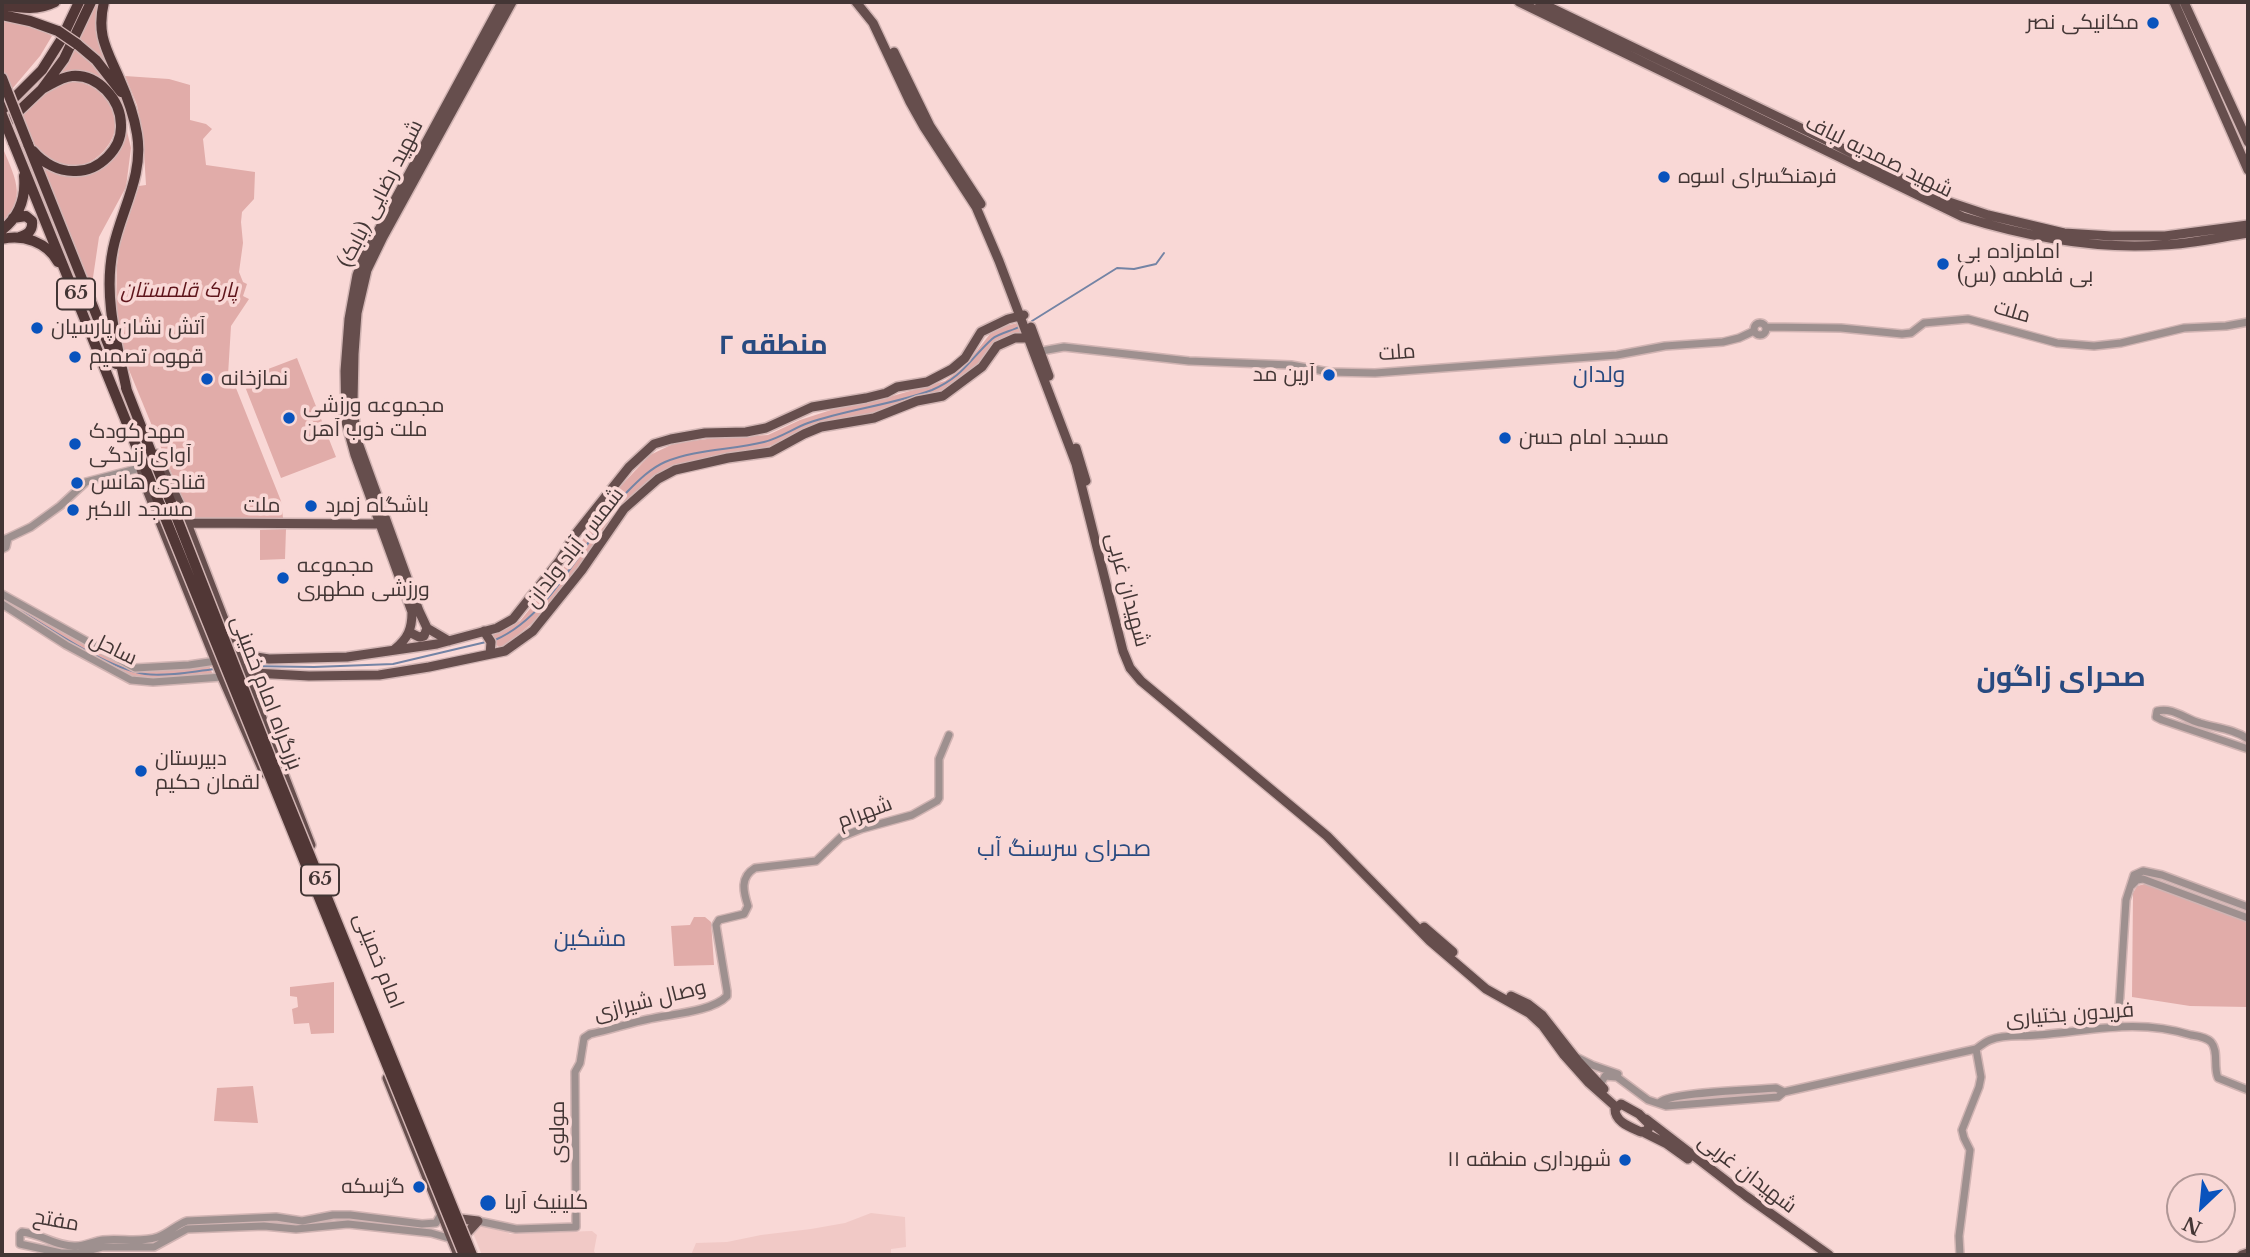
<!DOCTYPE html>
<meta charset="utf-8">
<style>
body{margin:0}
#map{position:relative;width:2250px;height:1257px;overflow:hidden;background:#f9d8d6;font-family:"Libre Baskerville",serif}
canvas{display:block}
.frame{position:absolute;inset:0;border:4px solid #433635;pointer-events:none}
.north{position:absolute;left:2166px;top:1173px;width:70px;height:70px;box-sizing:border-box;background:#f9d8d6;border:2px solid #b09796;border-radius:50%;rotate:206deg;font-size:19px;font-weight:700;line-height:28px;text-align:center;color:#433635}
.north::after{content:'';display:block;margin:auto;width:24px;height:32px;background:#0953bd;clip-path:polygon(50% 0,100% 100%,50% 72%,0 100%)}
</style>
<div id="map">
<canvas width="2250" height="1257"></canvas>
<div class="frame"></div>
<div class="north">N</div>
</div>
<script>
const ctx = document.querySelector('canvas').getContext('2d');
ctx.lineJoin = 'round';
function fill(path, color) { ctx.fillStyle = color; ctx.fill(path, 'evenodd'); }
function strokePath(path, color, width, dash) { ctx.strokeStyle = color; ctx.lineWidth = width; ctx.lineCap = dash ? 'butt' : 'round'; ctx.setLineDash(dash || []); ctx.stroke(path); }
function drawText(font, color, halo, rows, align = 'center') {
  ctx.font = font + ' "Libre Baskerville",Cairo,serif'; ctx.lineWidth = 7; ctx.setLineDash([]); ctx.textBaseline = 'middle'; ctx.strokeStyle = halo; ctx.fillStyle = color; for (const [text, x, y, turn = 0] of rows) {
    ctx.save(); ctx.translate(x, y); ctx.rotate((+turn || 0) * Math.PI / 180); ctx.textAlign = isNaN(turn) ? turn : align; if (halo) ctx.strokeText(text, 0, 0); ctx.fillText(text, 0, 0); ctx.restore();
  }
}
fill(new Path2D(`
 M871 1213 905 1217 906 1247 891 1249V1255H691L696 1243 727 1242 761 1235 811 1229 845 1223Z
 M482 1227H500L510 1234 592 1231 597 1235 594 1251 596 1255H482L471 1228Z`), '#f1c9c6');
fill(new Path2D(`
 M94 2H99C94 26 98 46 108 68L77 39Z
 M2 21 38 28 52 36 40 56 12 89 2 68Z
 M71 47 94 66 116 96 108 89 66 73 54 76Z
 M125 76 169 79 190 85V120L206 124 212 129 203 139 206 165 255 172 254 199 242 212 241 222 243 243 239 272 243 282 247 284 243 296 249 299 231 326 228 375 232 378 281 501 283 518H190L129 370 116 322 117 265 120 243 139 186 146 185 143 137 137 105Z
 M75 80C82 83 90 85 96 89 150 122 83 199 38 153 29 143 25 126 21 114L55 83Z
 M123 115 131 148 126 187 99 237 91 291 41 166 63 174 111 157Z
 M2 146C13 174 29 198 2 223Z
 M1018 323 1024 333 1013 334 996 340 979 365 942 390 757 450 707 458 662 472 619 511 578 569 541 616 502 648 496 645 492 634 520 621 565 566 615 492 650 455 675 443 715 438 768 435 800 420 834 409 889 397 945 381 964 367 990 334 1005 326Z
 M297 358 336 457 281 478 242 379Z
 M286 529 285 559 260 560V530Z
 M2 596 132 668 209 665 213 675 154 680 132 678 54 634 2 601Z
 M2145 884 2248 921V1007L2190 1006 2132 997 2133 893 2137 886Z
 M694 917H705L711 922 714 965 674 966 671 926 690 925Z
 M334 982V1033L311 1034 309 1023 294 1024 292 1009 298 1007 297 997 290 996V987Z
 M253 1086 258 1123 214 1121 217 1088Z`), '#e1aca9');
strokePath(new Path2D(`
 M1032 321 1117 268 1134 269 1156 264 1164 253
 M2 599C39 621 104 668 145 674 167 677 194 671 216 669
 M495 640C551 616 584 540 624 495 636 483 649 469 665 462 695 449 733 450 764 442 780 438 794 428 808 423 848 409 892 405 932 390 963 377 969 360 992 339 999 333 1012 331 1021 326
 M246 666 314 667 393 664 486 642`), '#7484a5', 2);
const minor = new Path2D(`
 M1754 329a6 6 0 1 1 12 0a6 6 0 1 1-12 0Z
 M1766 327 1841 328 1902 334 1911 333 1924 323 1968 319 2057 343 2094 346 2121 343 2184 328 2226 326 2248 322
 M1036 352 1064 347 1189 361 1291 365 1329 372 1375 373 1617 355 1665 346 1723 342 1739 338 1754 331
 M2 540 8 538 31 527 60 506 86 482 140 468
 M2 549 6 547 8 538
 M2 594 135 668 189 665 216 661
 M2 604 66 645 131 680 153 682 222 677
 M2248 739C2234 729 2216 728 2200 723 2185 719 2173 707 2157 711L2156 717 2162 720 2248 749
 M2132 885 2137 880 2143 879 2248 918
 M2118 1026 2126 900 2134 875 2143 871 2162 875 2248 907
 M1578 1058 1592 1065 1618 1074
 M1600 1085 1605 1076 1617 1077 1648 1100 1666 1106 1778 1097 1784 1092 1976 1049C1980 1046 1985 1042 1990 1040 2005 1034 2022 1037 2037 1035 2092 1031 2136 1018 2191 1035 2197 1036 2206 1037 2211 1042 2219 1051 2213 1067 2218 1078L2248 1090
 M1660 1102C1672 1092 1754 1090 1776 1088L1784 1092
 M441 1214 436 1223 422 1224 350 1215H333L302 1221 276 1217 187 1221C176 1225 169 1233 158 1237 141 1243 121 1238 103 1240 94 1241 85 1246 76 1246 57 1247 42 1234 22 1232L20 1234V1244L61 1253H79L102 1247H154L187 1229 264 1226 296 1229 348 1224 431 1233 452 1239
 M478 1221 516 1229 576 1227 575 1072 580 1063 584 1038 590 1034C610 1030 629 1023 649 1019 670 1014 712 1012 727 996V991L716 925 719 920 744 914 748 906C743 891 740 877 755 868L816 861 841 837 861 829 912 815 937 801 939 798V759L949 735
 M1960 1255 1959 1236 1970 1150 1964 1138 1962 1130 1979 1087 1981 1077 1976 1049`);
const major = new Path2D(`
 M856 2 873 23 910 102 924 127 976 207 999 261 1076 464 1123 651 1130 668 1141 681 1327 836 1430 941 1486 989 1529 1013 1543 1026 1564 1055 1589 1083 1616 1107
 M1519 2 1963 217C2028 237 2095 250 2163 245 2191 244 2221 237 2248 233
 M1539 2 1832 143 1946 201 1988 215 2064 233 2112 236H2165L2248 225
 M2174 2 2248 170
 M2184 2 2248 142
 M894 52 930 126 981 204
 M1031 327 1049 376
 M1076 448 1086 481
 M156 454 180 505 311 845
 M138 458 146 487 222 677 264 773
 M187 523 379 524
 M484 631 491 642 490 654
 M409 632 419 637 424 636 427 628
 M449 641 427 628 419 611 356 437 353 402 354 354 357 313 367 270 383 237 512 2
 M395 649C408 638 412 629 412 612L355 455 346 422 345 371 349 319 357 275 363 259 502 2
 M237 654 269 659 347 657 437 644 497 628 513 619 560 560 574 536 629 467 654 444 671 439 705 433 746 432 766 428 812 407 866 398 886 393 897 387 927 382 952 369 965 358 981 332 1008 319 1024 315
 M245 674 254 673 309 676 379 675 429 667 505 651 533 631 582 570 624 509 658 479 675 470 728 458 771 452 804 434 821 427 874 418 917 401 943 396 982 367 997 346 1015 338H1029
 M1424 927 1453 952
 M1511 996 1528 1004 1542 1015 1578 1061 1604 1089
 M387 1078 458 1255
 M1621 1104 1639 1114 1649 1124 1648 1130 1641 1132C1630 1127 1615 1122 1615 1109Z
 M1646 1119 1746 1196 1829 1255
 M1645 1133 1667 1144 1688 1159
 M461 1219 478 1221 467 1233
 M2242 1255 2248 1253`);
const highway = new Path2D(`
 M104 2C96 35 107 50 119 78 127 96 134 115 137 134 144 176 121 210 113 249 103 298 117 344 127 391
 M2 5C21 8 37 11 55 2
 M2 15 30 21 58 31
 M77 44 96 60 121 92
 M2 78 7 91
 M2 110 42 70 61 40 79 2
 M2 127 42 89 64 59 91 2
 M13 142 160 505
 M28 144 116 364
 M33 151C43 163 59 172 76 171 99 171 122 149 121 125 121 100 98 74 72 76 61 77 52 84 42 89
 M13 218 26 216 32 221C33 231 28 234 20 237
 M2 230C20 216 26 198 24 176
 M2 239C23 234 47 242 58 262
 M126 388 171 503`);
strokePath(minor, '#d1b4b3', 10);
strokePath(major, '#d1b4b3', 12);
strokePath(highway, '#d1b4b3', 13);
strokePath(minor, '#9e908f', 7);
strokePath(major, '#664e4d', 9);
strokePath(highway, '#513736', 10);
const highwayBridge = new Path2D(`
 M58 31 77 44
 M7 91 28 144
 M2 115 13 142
 M171 503 279 779 472 1255
 M160 505 464 1255`);
strokePath(highwayBridge, '#d1b4b3', 13, []);
strokePath(highwayBridge, '#513736', 10);
for (const [x, y, r, color] of [
 [2153,23,7,"#0953bd"],
 [1664,177,7,"#0953bd"],
 [1943,264,7,"#0953bd"],
 [37,328,7,"#0953bd"],
 [75,357,7,"#0953bd"],
 [1329,375,7,"#0953bd"],
 [207,379,7,"#0953bd"],
 [289,418,7,"#0953bd"],
 [1505,438,7,"#0953bd"],
 [75,444,7,"#0953bd"],
 [77,483,7,"#0953bd"],
 [311,506,7,"#0953bd"],
 [73,510,7,"#0953bd"],
 [283,578,7,"#0953bd"],
 [141,771,7,"#0953bd"],
 [1625,1160,7,"#0953bd"],
 [419,1187,7,"#0953bd"],
 [488,1203,9,"#0953bd"]
]) { const dot = new Path2D(); dot.arc(x, y, r, 0, 2 * Math.PI); ctx.fillStyle = color; ctx.fill(dot); strokePath(dot, '#f9d8d6', 2.5); }
for (const [x, y, w] of [
 [76,294,38],
 [320,880,38]
]) { const box = new Path2D(); box.roundRect(x - w / 2, y - 15.5, w, 31, 5); ctx.fillStyle = '#f9d8d6'; ctx.fill(box); strokePath(box, '#433635', 2); }
drawText('bold 19px', '#433635', null, [
 ["65",76,294],
 ["65",320,880]
]);
drawText('21px', '#433635', '#f9d8d6', [
 ["مکانیکی نصر",2139,23,"right"],
 ["فرهنگسرای اسوه",1678,177],
 ["امامزاده بی",1957,252],
 ["بی فاطمه (س)",1957,276],
 ["آتش نشان پارسیان",51,328],
 ["قهوه تصمیم",89,357],
 ["آرین مد",1315,375,"right"],
 ["نمازخانه",221,379],
 ["مجموعه ورزشی",303,406],
 ["ملت ذوب آهن",303,430],
 ["مهد کودک",89,432],
 ["آوای زندگی",89,456],
 ["مسجد امام حسن",1519,438],
 ["قنادی هانس",91,483],
 ["باشگاه زمرد",325,506],
 ["مسجد الاکبر",87,510],
 ["مجموعه",297,566],
 ["ورزشی مطهری",297,590],
 ["دبیرستان",155,759],
 ["لقمان حکیم",155,783],
 ["شهرداری منطقه ۱۱",1611,1160,"right"],
 ["گزسکه",405,1187,"right"],
 ["کلینیک آریا",504,1203]
], 'left');
drawText('21px', '#433635', '#f9d8d6', [
 ["شهید صمدیه لباف",1879,157,26],
 ["شهید رضایی (بابک)",381,194,-63],
 ["ملت",2012,312,16],
 ["ملت",1397,353,-4],
 ["ملت",262,506],
 ["شمس آباد ولدان",575,548,-52],
 ["شهیدان غربی",1127,590,75],
 ["ساحل",113,649,26],
 ["بزرگراه امام خمینی",266,693,69],
 ["شهرام",865,813,-20],
 ["امام خمینی",378,961,68],
 ["وصال شیرازی",650,1001,-14],
 ["فریدون بختیاری",2070,1015,-4],
 ["مولوی",558,1132,-90],
 ["شهیدان غربی",1747,1174,37],
 ["مفتح",56,1221,10]
]);
drawText('italic 21px', '#5f151b', '#f9d8d6', [
 ["پارک قلمستان",179,291]
]);
drawText('23px', '#284a80', '#f9d8d6', [
 ["ولدان",1599,376],
 ["صحرای سرسنگ آب",1064,850],
 ["مشکین",590,940]
]);
drawText('bold 28px', '#284a80', '#f9d8d6', [
 ["منطقه ۲",773,346],
 ["صحرای زاگون",2061,678]
]);
</script>
